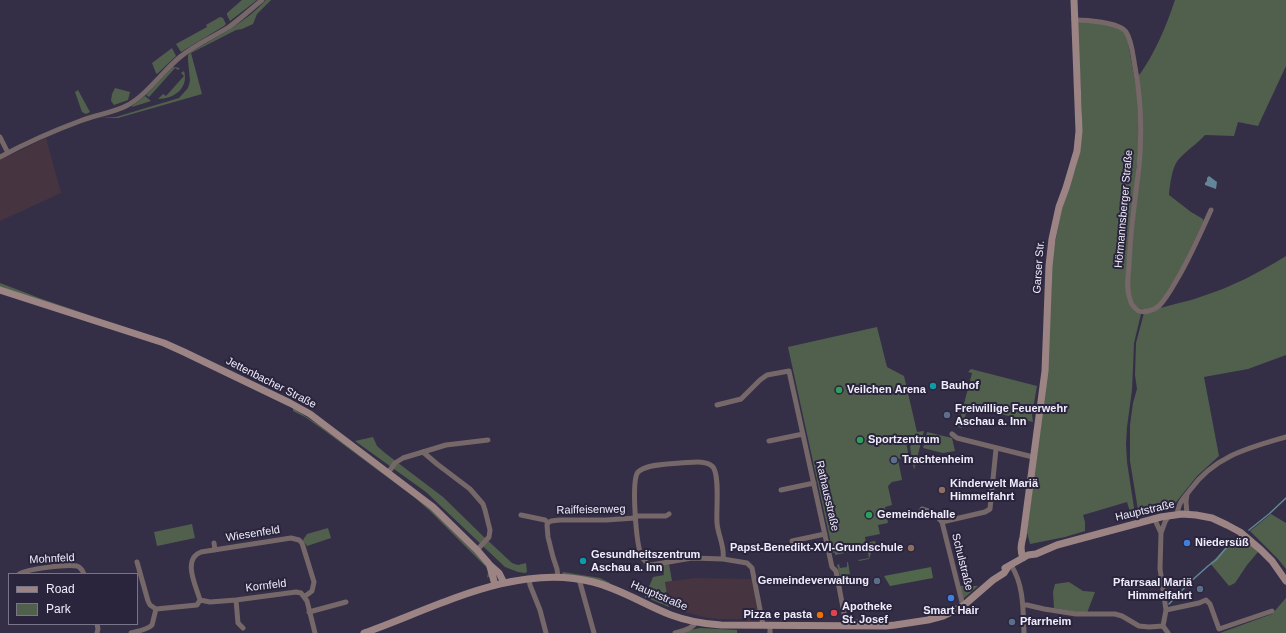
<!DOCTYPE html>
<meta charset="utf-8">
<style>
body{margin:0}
#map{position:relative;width:1286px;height:633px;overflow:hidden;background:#342f47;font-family:Arial,sans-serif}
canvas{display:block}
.legend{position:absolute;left:8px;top:573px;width:130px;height:52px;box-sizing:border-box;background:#2a253c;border:1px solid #797588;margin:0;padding:5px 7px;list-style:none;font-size:12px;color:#efecfb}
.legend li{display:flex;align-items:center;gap:8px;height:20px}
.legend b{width:20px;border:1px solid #797588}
</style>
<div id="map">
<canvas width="1286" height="633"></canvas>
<ul class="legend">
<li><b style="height:5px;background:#9c8485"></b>Road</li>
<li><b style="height:11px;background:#51604d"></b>Park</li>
</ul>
</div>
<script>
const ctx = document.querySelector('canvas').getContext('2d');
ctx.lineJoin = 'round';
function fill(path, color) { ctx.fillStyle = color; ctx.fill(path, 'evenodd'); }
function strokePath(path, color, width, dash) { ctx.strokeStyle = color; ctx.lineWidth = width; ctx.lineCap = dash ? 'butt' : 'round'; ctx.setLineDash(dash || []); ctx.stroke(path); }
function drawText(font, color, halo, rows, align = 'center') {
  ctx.font = font + ' Arial,sans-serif'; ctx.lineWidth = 4; ctx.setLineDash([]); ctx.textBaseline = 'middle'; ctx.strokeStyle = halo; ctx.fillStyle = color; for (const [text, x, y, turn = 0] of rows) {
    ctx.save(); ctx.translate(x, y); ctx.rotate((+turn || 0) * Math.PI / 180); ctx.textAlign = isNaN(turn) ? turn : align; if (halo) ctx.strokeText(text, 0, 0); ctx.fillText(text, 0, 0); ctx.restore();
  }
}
fill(new Path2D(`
 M46 138 61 193 0 221V160Z
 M694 578 752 579 758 616 757 619 749 621 745 619H719L703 617 669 607 665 582Z`), '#463540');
fill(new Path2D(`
 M242 0H257L230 21 227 15V13Z
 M266 0H271L257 14 253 24 242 29 236 30 191 53 202 94 118 118H100L116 117 179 98 188 88 190 81 188 60V55L191 52C217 37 245 23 266 0Z
 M1175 0H1286V66L1258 126 1238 122 1234 136 1205 135C1197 144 1187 150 1179 159 1172 166 1170 185 1169 195L1191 212 1203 219V222L1182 267 1164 297 1158 305 1152 308 1143 310 1134 305 1130 292 1129 275 1140 166 1138 76C1142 72 1145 66 1149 60 1160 41 1168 21 1175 0Z
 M220 17 223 18 226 24 224 26 181 52 176 44 207 27 206 25Z
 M1080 22 1101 23 1120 28 1127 37 1137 93 1139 137 1127 292 1141 314 1134 343 1132 390 1127 427 1126 444 1127 462 1134 508 1136 517 1132 518 1127 502 1083 515 1085 522V531L1065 537 1030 544 1027 532 1032 491 1053 253 1062 208 1076 167 1080 151 1082 131V111L1077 23Z
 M172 48 176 56 157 74 156 73 152 63Z
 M173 67 180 68 178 70 175 68 149 97 146 95Z
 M184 71C189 88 174 99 158 99L163 94 166 96 184 76 181 73Z
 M115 88 130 92 128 100 114 105 111 101 112 94Z
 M78 90 90 112 86 114 82 112 75 92Z
 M145 96 151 101 132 107V106Z
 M1286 256V355L1248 369 1204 377 1219 456 1197 476 1173 506 1163 510 1139 516 1130 461V425L1133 403 1137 389 1135 375 1136 343 1144 313C1163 306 1184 303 1203 296 1232 287 1260 272 1286 256Z
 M0 283 42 299 95 317 0 287Z
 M877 327 887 367 904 376 917 432 924 431 914 470 910 447 914 438H911L912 441 906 442 909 457 898 459 902 480 892 482 888 486 892 505 885 507 888 523 878 525 880 534 865 537 866 543 875 541 876 545 871 553 869 559 859 561 858 560 869 558 868 553H866L865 549 859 550 858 547 833 553 788 347Z
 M971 369 1037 386 1032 415 1033 422 968 406 962 428 958 427 972 373 968 372Z
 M293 408 320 426 437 514 486 564 491 575 487 578 488 572 486 567 431 512 414 497 325 431 305 417 293 411Z
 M927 432 952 438 955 451 943 453 923 448Z
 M373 437 377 446 385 453 443 497 484 537 512 563 518 565 526 563 527 572 525 573 518 572 505 567 426 492 355 441Z
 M1271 514 1286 523V569L1278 559 1250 531Z
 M192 524 195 538 157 546 154 532Z
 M328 528 331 538 307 546 303 540 307 534Z
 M1238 536 1253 547 1258 552 1247 565 1235 583 1229 586 1210 563 1215 559 1226 547Z
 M847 562H848L850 574 840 576 837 565 839 564 840 568 847 567Z
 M669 564 672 581 665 582 669 607 645 597 653 577 664 575 662 565Z
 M563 572 600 578 610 583V584L562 574Z
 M1069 582 1083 591 1095 592 1087 613 1076 612 1054 608 1053 592 1055 584Z
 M960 586H978L963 599Z
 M1286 598V633H1220L1272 614Z
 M849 619H883V621L849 622Z
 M700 628 737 630V633H685L686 631Z`), '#51604d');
fill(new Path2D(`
 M858 547 859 550 835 555V552Z
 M931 567 933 578 890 586 884 576Z`), '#51674c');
fill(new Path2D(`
 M1209 176 1217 182 1216 189 1205 185V183L1207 181V178Z`), '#618799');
strokePath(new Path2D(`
 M1249 530 1269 514 1286 498
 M1169 604 1189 583 1208 566 1216 560 1227 547 1240 537`), '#618799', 1.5);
strokePath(new Path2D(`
 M1074 20C1086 20 1119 22 1126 32 1132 41 1133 56 1135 67 1141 99 1142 134 1139 167 1135 200 1130 233 1129 266 1128 277 1126 289 1130 299 1131 304 1134 308 1139 311 1145 313 1154 310 1159 306 1167 298 1173 286 1179 276 1191 255 1201 232 1211 210
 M0 137 8 153
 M0 157C26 143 53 131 80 121 95 115 112 113 126 106 145 97 163 71 180 57 195 45 213 37 229 27 240 19 251 9 262 0
 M717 405 741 399 760 380 767 375 789 371 832 567 836 571 844 613 846 626
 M952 434 957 438 1033 457
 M769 441 803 434
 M423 452 437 464 470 489 483 504 485 510 490 530 489 537 477 550
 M680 463C689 463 706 459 713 467 720 476 716 510 717 523 718 536 725 546 723 559L692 558 651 565C646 563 644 561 642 557 636 546 631 480 638 472 646 464 669 464 680 463Z
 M388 473 395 463 403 458 446 445 488 440
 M781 490 814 483
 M922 509C930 511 937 515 942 522L963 606
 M1177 514C1180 500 1182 501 1190 490 1215 456 1248 448 1286 437
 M1187 514 1186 502 1187 494
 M521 515 545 520 548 523
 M635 516H666L669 514
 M1154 518 1161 533
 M942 522 985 512 990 509 996 449
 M792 541 825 534
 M214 543 215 550
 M723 559 747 563 752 568 763 625
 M137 562 148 601 150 605 156 609 197 605 200 600 210 602 236 600 296 592 301 593 307 601 315 633
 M1011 565C1024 585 1023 610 1024 633
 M19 574C27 569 67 564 77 566 80 567 80 568 82 570L84 574
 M558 577 557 569 553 557 548 537 547 525 548 523 551 521 560 520H606L635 518
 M529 579 530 585 540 610 546 633
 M579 579 594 633
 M200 600C196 586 182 559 201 552L291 538 299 540 302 543 314 582 312 591 304 597
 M236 600 238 623 243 628
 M1023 605H1027L1044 609 1076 614H1115L1122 616 1139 626 1149 627 1163 626
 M1166 610 1199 603 1206 600 1210 604 1219 629 1272 611
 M309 612 346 602
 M770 625V633
 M97 633 98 629 97 624
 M131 633C138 631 147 630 152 625L156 609
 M675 633C682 631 693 629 696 622
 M1168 633 1163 626 1166 610 1160 569 1161 533 1165 522 1169 515`), '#766768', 5);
strokePath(new Path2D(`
 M0 290 164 343 184 352 290 403 310 414 433 507 477 550 490 565 499 573 504 583
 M1023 558C1020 550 1021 545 1023 537L1045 371 1049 266 1052 239 1059 207 1066 188 1077 151 1079 131 1074 0
 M490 566 495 585
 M1005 568 1028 555 1036 554 1057 545 1161 517 1182 514 1196 515 1212 518 1227 525 1240 532 1261 550 1272 561 1286 581
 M364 633C435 608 516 562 593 582 621 589 645 605 671 615 687 621 704 624 721 625L886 626 895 625 928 620 943 616 963 606 993 580 1004 573 1008 567`), '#9c8485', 7);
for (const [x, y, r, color] of [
 [933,386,4,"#0f9aa8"],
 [839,390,4,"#2e9e5b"],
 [947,415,4,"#5c6f8a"],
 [860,440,4,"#2e9e5b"],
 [894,460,4,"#5c6f8a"],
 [942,490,4,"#8d6e63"],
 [869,515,4,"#2e9e5b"],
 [1187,543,4,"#3f7fe0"],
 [911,548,4,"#8d6e63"],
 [583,561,4,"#0f9aa8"],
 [877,581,4,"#5c6f8a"],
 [1200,589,4,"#5c6f8a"],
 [951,598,4,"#3f7fe0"],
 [834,613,4,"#e0444e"],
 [820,615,4,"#e8710a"],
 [1012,622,4,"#5c6f8a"]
]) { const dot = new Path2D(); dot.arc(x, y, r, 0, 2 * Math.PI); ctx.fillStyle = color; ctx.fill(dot); strokePath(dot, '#2a253c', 1.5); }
drawText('11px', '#efecfb', '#2a253c', [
 ["Hörmannsberger Straße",1124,209,-85],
 ["Garser Str.",1039,267,-86],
 ["Jettenbacher Straße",271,383,27],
 ["Rathausstraße",827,496,77],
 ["Raiffeisenweg",591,510,-1],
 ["Hauptstraße",1145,511,-13],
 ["Wiesenfeld",253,534,-9],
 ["Mohnfeld",52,559,-3],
 ["Schulstraße",962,562,76],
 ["Kornfeld",266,586,-7],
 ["Hauptstraße",659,596,23]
]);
drawText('bold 11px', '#efecfb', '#2a253c', [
 ["Bauhof",941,386],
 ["Veilchen Arena",847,390],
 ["Freiwillige Feuerwehr",955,409],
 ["Aschau a. Inn",955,422],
 ["Sportzentrum",868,440],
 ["Trachtenheim",902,460],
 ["Kinderwelt Mariä",950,484],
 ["Himmelfahrt",950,497],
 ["Gemeindehalle",877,515],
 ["Niedersüß",1195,543],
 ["Papst-Benedikt-XVI-Grundschule",903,548,"right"],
 ["Gesundheitszentrum",591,555],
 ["Aschau a. Inn",591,568],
 ["Gemeindeverwaltung",869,581,"right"],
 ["Pfarrsaal Mariä",1192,583,"right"],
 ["Himmelfahrt",1192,596,"right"],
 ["Apotheke",842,607],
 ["St. Josef",842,620],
 ["Smart Hair",951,611,"center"],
 ["Pizza e pasta",812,615,"right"],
 ["Pfarrheim",1020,622]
], 'left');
</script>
